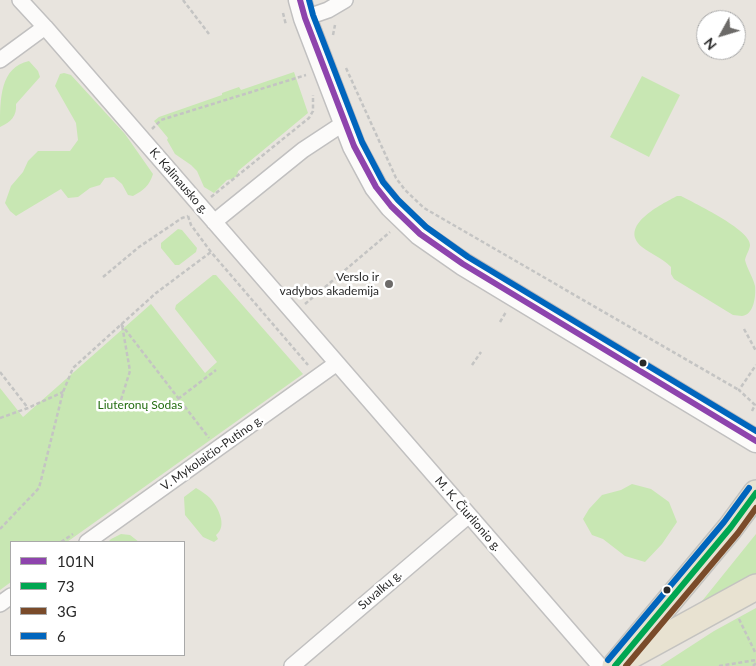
<!DOCTYPE html>
<meta charset="utf-8">
<style>
body{margin:0}
#map{position:relative;width:756px;height:666px;overflow:hidden;background:#e8e4de;font-family:Lato,sans-serif}
canvas{display:block}
.legend{position:absolute;left:10px;top:541px;width:175px;height:115px;box-sizing:border-box;background:#fff;border:1px solid #a9a9a9;margin:0;padding:6px 9px;list-style:none;font-size:15px;color:#292929}
.legend li{display:flex;align-items:center;gap:10px;height:25px}
.legend b{width:25px;border:1px solid #a9a9a9}
.north{position:absolute;left:696px;top:10px;width:50px;height:50px;box-sizing:border-box;background:#fff;border:1px solid #a9a9a9;border-radius:50%;rotate:231deg;font-size:14px;font-weight:700;line-height:20px;text-align:center;color:#292929}
.north::after{content:'';display:block;margin:auto;width:18px;height:22px;background:#6c6a68;clip-path:polygon(50% 0,100% 100%,50% 72%,0 100%)}
</style>
<div id="map">
<canvas width="756" height="666"></canvas>
<ul class="legend">
<li><b style="height:6px;background:#8e44ad"></b>101N</li>
<li><b style="height:6px;background:#00a651"></b>73</li>
<li><b style="height:6px;background:#7a4b2a"></b>3G</li>
<li><b style="height:6px;background:#0065bd"></b>6</li>
</ul>
<div class="north">N</div>
</div>
<script>
const ctx = document.querySelector('canvas').getContext('2d');
ctx.lineJoin = 'round';
function fill(path, color) { ctx.fillStyle = color; ctx.fill(path, 'evenodd'); }
function strokePath(path, color, width, dash) { ctx.strokeStyle = color; ctx.lineWidth = width; ctx.lineCap = dash ? 'butt' : 'round'; ctx.setLineDash(dash || []); ctx.stroke(path); }
function drawText(font, color, halo, rows, align = 'center') {
  ctx.font = font + ' Lato,sans-serif'; ctx.lineWidth = 5; ctx.setLineDash([]); ctx.textBaseline = 'middle'; ctx.strokeStyle = halo; ctx.fillStyle = color; for (const [text, x, y, turn = 0] of rows) {
    ctx.save(); ctx.translate(x, y); ctx.rotate((+turn || 0) * Math.PI / 180); ctx.textAlign = isNaN(turn) ? turn : align; if (halo) ctx.strokeText(text, 0, 0); ctx.fillText(text, 0, 0); ctx.restore();
  }
}
fill(new Path2D(`
 M29 61 38 71 40 77 16 104C17 116 11 122 0 127 0 99 0 67 29 61Z
 M294 72 308 113 238 171 237 176 232 179 227 180 214 193 204 187 197 171 191 165 175 154 167 140 168 138 154 121 159 117 222 95V93L239 87 241 90Z
 M64 73 71 75 125 134 153 174C149 186 144 190 133 196L128 195 122 184 114 177 105 178 100 185 90 188 78 197 68 198 61 189 16 216 10 211 5 203 11 186 23 172 28 161 38 151H70L78 140 76 123 55 86 60 74Z
 M642 76 680 95 649 157 610 137Z
 M677 196H681C694 203 751 230 750 245 750 249 746 255 745 260 747 269 753 277 755 286 756 296 754 315 742 316 739 316 736 315 733 315L674 279 671 274V267C662 258 651 254 642 247 617 226 662 204 677 196Z
 M178 229 182 230 197 248 196 252 179 265H175L161 248V243Z
 M213 275H216L303 374 67 542H11V582L0 590V388L23 417 151 304 205 373 217 362 175 309 176 305Z
 M632 484 651 489 669 502 677 522 662 544 645 562 625 556 603 539 592 535 583 519 589 509 602 495 621 490Z
 M196 488C201 491 206 494 210 498 218 507 228 526 216 535L218 539 214 542 203 537 185 515 184 497Z
 M121 534 130 535 139 542H108L111 539Z
 M756 534V576L694 611Z
 M756 608V666H660L714 631Z`), '#c8e7b3');
const minor = new Path2D(`
 M20 0 45 27 600 666
 M305 18 328 10 345 0
 M0 60 45 27
 M214 222 303 150 344 123
 M87 542 337 363
 M0 604 11 596
 M292 666 469 515`);
const secondary = new Path2D(`
 M300 0 305 18 354 146 376 187 391 206 420 234 463 264 756 441`);
const primary = new Path2D(`
 M632 655 756 587
 M615 666 731 527 756 493`);
strokePath(minor, '#c1c0c0', 18);
strokePath(secondary, '#c1c0c0', 25);
strokePath(primary, '#c4c3c0', 28);
strokePath(new Path2D(`
 M183 0 209 34
 M283 13 286 25
 M333 35 335 25
 M346 68 396 178 405 190 424 208 739 390
 M152 129 161 120 306 75
 M211 197 309 118 313 111V95
 M188 216 191 225 211 252 308 365
 M103 277 139 247 182 218 188 216
 M305 304 390 232
 M500 322 506 312
 M121 324 209 438
 M744 329 756 351
 M472 365 481 352
 M0 372 28 408
 M178 399 216 370
 M119 406 130 371 122 325
 M752 411 755 405 739 390 756 365
 M0 418 28 408 63 392
 M0 529 39 488 63 392 73 368 156 293 211 252
 M61 542 73 534
 M739 619 756 654
 M719 666 756 660
 M753 666 756 663`), '#c4c4c3', 2.5, [4, 2.5]);
strokePath(minor, '#fcfbfa', 15);
strokePath(secondary, '#fcfbfa', 22);
strokePath(primary, '#e8e2d1', 25);
strokePath(new Path2D(`
 M300 0 305 18 354 146 376 187 391 206 420 234 463 264 756 441`), '#8e44ad', 6);
strokePath(new Path2D(`
 M615 666 731 527 756 493`), '#00a651', 6);
strokePath(new Path2D(`
 M626 666 738 533 756 508`), '#7a4b2a', 6);
strokePath(new Path2D(`
 M309 0 313 15 362 142 383 182 398 200 426 227 468 257 756 431
 M608 660 724 522 749 488`), '#0065bd', 6);
for (const [x, y, r, color] of [
 [389,284,5,"#6c6a68"],
 [643,363,4.5,"#292929"],
 [667,590,4.5,"#292929"]
]) { const dot = new Path2D(); dot.arc(x, y, r, 0, 2 * Math.PI); ctx.fillStyle = color; ctx.fill(dot); strokePath(dot, '#fff', 2); }
drawText('12px', '#292929', '#fff', [
 ["K. Kalinausko g.",179,181,49],
 ["V. Mykolaičio-Putino g.",212,453,-35],
 ["M. K. Čiurlionio g.",468,514,49],
 ["Suvalkų g.",380,590,-41]
]);
drawText('12px', '#292929', '#fff', [
 ["Verslo ir",379,277],
 ["vadybos akademija",379,291]
], 'right');
drawText('12px', '#246e12', '#fff', [
 ["Liuteronų Sodas",140,405]
]);
</script>
